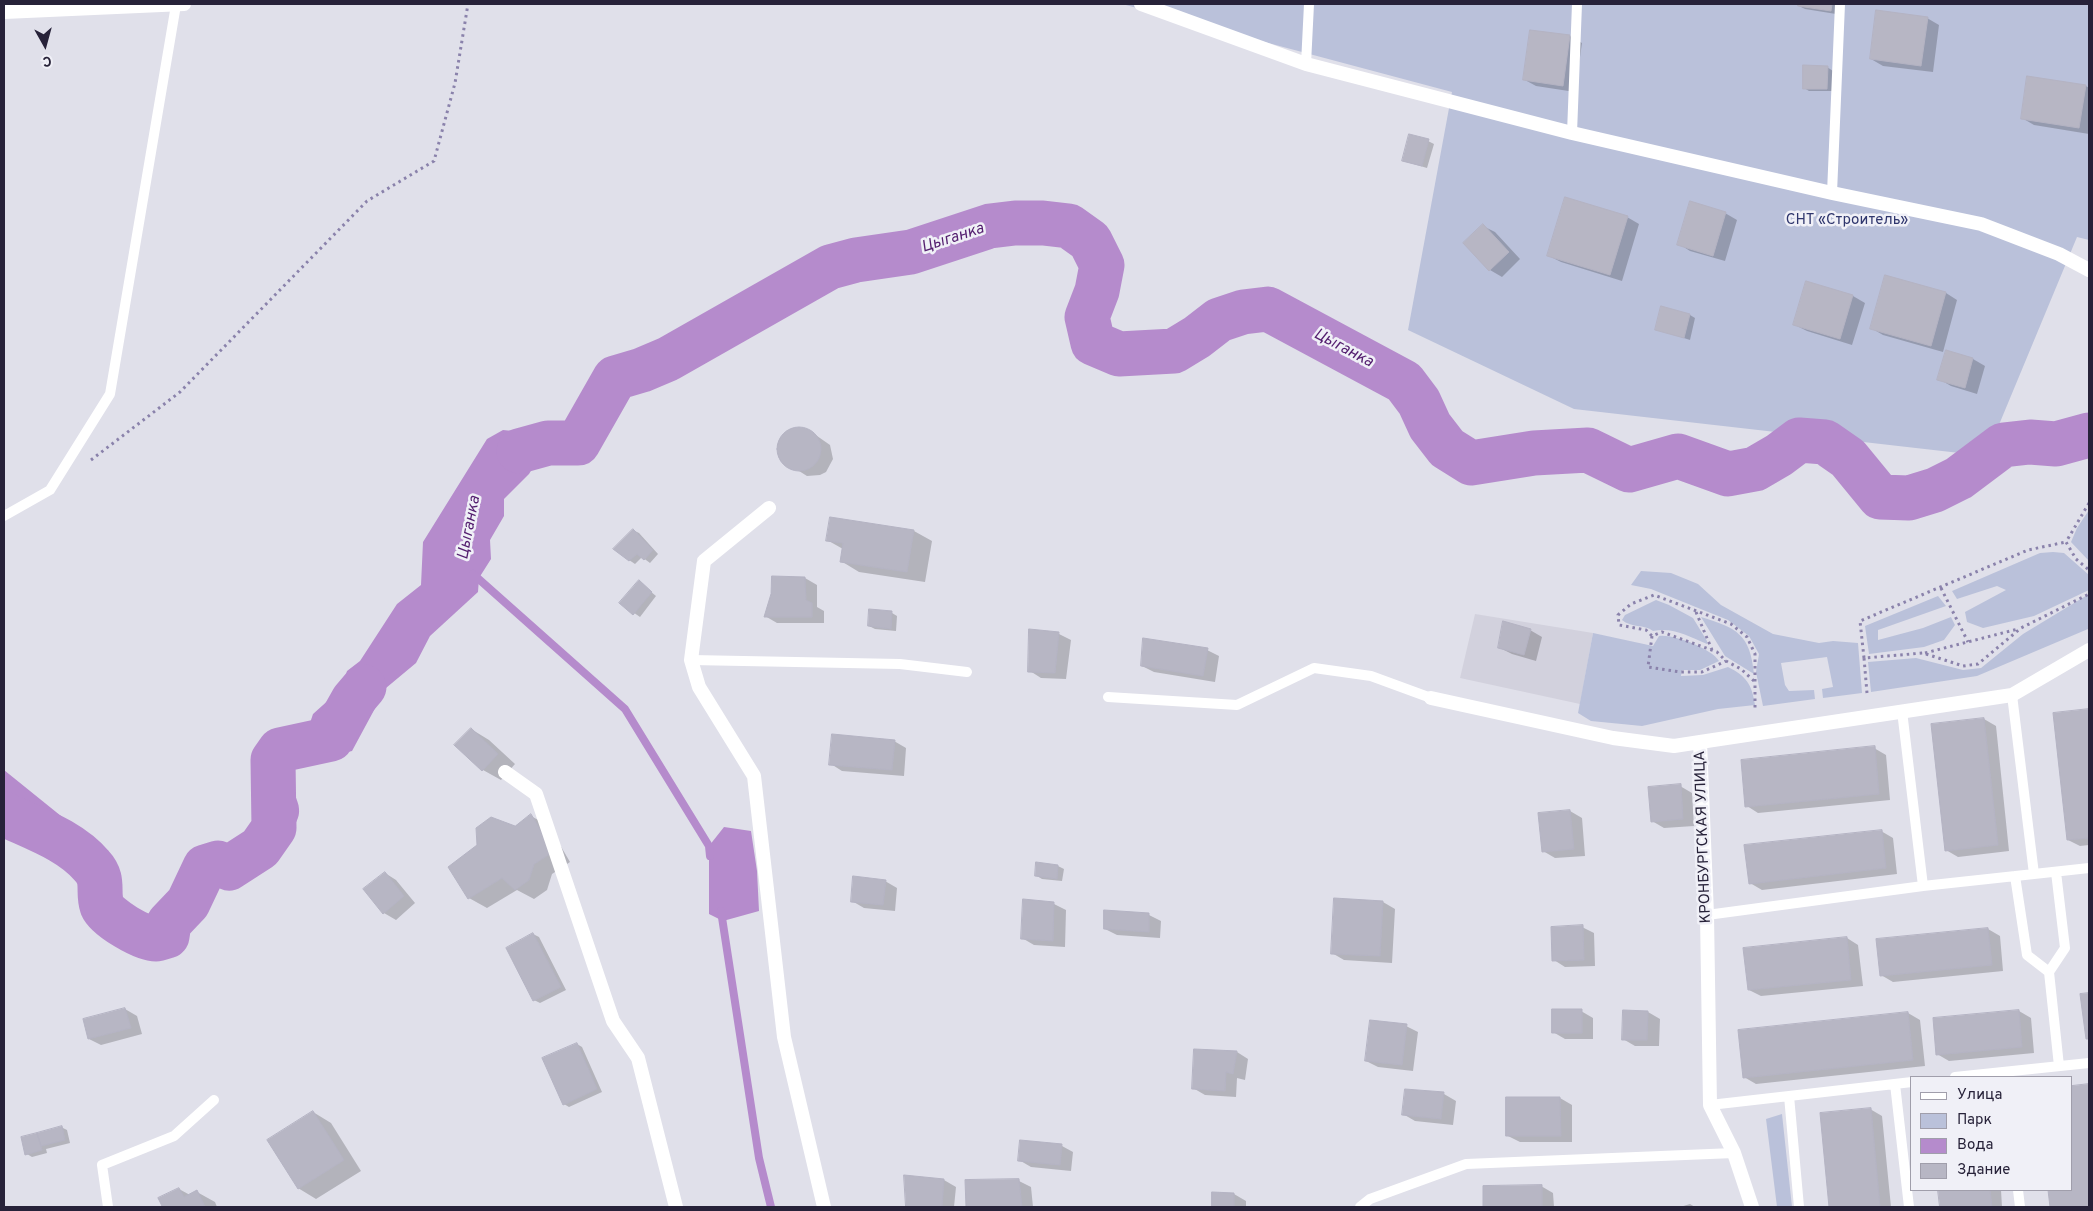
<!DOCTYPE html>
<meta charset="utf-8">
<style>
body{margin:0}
#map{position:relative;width:2093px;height:1211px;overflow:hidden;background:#e0e0ea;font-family:Overpass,sans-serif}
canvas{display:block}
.frame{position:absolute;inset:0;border:5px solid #272239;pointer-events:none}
.legend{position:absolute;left:1910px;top:1076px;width:162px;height:115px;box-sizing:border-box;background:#f0f0f7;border:1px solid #a09eab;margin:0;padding:6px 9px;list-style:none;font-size:15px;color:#272239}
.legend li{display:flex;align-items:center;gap:10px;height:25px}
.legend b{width:25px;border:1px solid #a09eab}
.north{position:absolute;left:20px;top:20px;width:50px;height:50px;-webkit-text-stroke:4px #f0f0f7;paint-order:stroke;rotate:173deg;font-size:14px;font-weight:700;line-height:20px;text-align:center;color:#272239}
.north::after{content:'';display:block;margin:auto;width:18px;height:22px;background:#272239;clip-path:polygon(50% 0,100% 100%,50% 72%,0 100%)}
</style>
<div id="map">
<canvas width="2093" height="1211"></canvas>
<div class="frame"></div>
<ul class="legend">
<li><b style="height:6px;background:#fff"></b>Улица</li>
<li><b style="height:14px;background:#bac1da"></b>Парк</li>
<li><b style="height:14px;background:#b58bcc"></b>Вода</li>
<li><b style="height:14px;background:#b7b6c4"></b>Здание</li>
</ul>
<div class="north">С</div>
</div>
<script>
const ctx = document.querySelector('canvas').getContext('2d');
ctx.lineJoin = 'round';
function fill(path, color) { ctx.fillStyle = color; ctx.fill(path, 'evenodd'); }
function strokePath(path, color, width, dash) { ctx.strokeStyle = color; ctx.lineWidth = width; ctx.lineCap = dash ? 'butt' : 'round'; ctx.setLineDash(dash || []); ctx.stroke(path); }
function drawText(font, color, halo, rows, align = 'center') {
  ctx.font = font + ' Overpass,sans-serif'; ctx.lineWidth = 5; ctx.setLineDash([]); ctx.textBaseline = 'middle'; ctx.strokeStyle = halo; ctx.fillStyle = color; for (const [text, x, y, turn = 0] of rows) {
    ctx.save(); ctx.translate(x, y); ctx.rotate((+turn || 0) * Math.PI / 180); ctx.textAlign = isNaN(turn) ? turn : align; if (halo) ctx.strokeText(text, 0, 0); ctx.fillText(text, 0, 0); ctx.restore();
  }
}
fill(new Path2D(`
 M1475 614 1593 633 1580 704 1460 678Z`), '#d2d1dd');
fill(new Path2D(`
 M1122 4H2089V240L2077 237 1986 456 1574 409 1408 330 1452 92Z
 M2089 510V561L2071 542 2077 528Z
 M2053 552 2064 553 2089 575V590L2034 616 1983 628 1967 622 1965 612 2006 590 1997 586 1957 599 1952 591 2040 553Z
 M1641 571 1671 573 1698 584 1721 605 1773 634 1819 643 1833 641 1858 643 1862 693 1823 698 1822 689 1833 687 1827 657 1781 663 1785 685 1789 691 1814 690 1815 699 1763 706 1756 672 1759 654 1749 636 1728 620 1651 589 1631 585Z
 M2089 594 2088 629 1977 676 1871 692 1868 662 1916 658 1963 670 1981 668 2023 634Z
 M1938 596 1946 606 1878 630V640L1923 628 1951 617 1955 625 1944 640 1924 647 1869 654 1865 626Z
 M1656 600 1669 605 1693 618 1707 641V644C1688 636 1673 627 1653 631 1644 624 1631 628 1622 620L1625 615Z
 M1701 617C1737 628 1750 634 1754 674L1725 656Z
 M1593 633 1653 646 1659 636C1673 634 1711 648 1719 661L1700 670H1682L1681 676 1703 675 1728 667C1746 676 1752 684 1755 705L1718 709 1642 726 1591 721 1578 713Z
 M1782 1114 1792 1207H1777L1766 1119Z`), '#bac1da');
fill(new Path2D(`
 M503 430 571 437 578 443 573 450 545 448 529 474 504 499V516L490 540 491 559 479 578 478 592 430 636 416 663 386 688 352 751 344 753 331 739 310 723 313 714 342 688 347 671 360 661 397 604 421 585 423 542 487 439Z
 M4 770 92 841 102 859 92 866 86 864 4 822Z
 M286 788 295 794C296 799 299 804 299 809 301 826 278 844 267 854L251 838 248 831 266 792Z
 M724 827 751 831 757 871 759 911 723 921 709 914V846Z`), '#b58bcc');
fill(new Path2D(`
 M1800 4H1838L1836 14 1805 9 1799 6Z
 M1927 18 1939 25 1933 72 1883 66 1871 59Z
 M1531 31 1570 36 1582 43 1575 92 1536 86 1525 80Z
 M1827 67 1833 71 1832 91H1809L1804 88Z
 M2086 86 2089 88V134L2034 125 2022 118Z
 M1428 141 1434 144 1427 168 1403 161Z
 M1725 213 1737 220 1725 261 1690 251 1679 244Z
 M1627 217 1639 224 1622 281 1561 262 1549 256Z
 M1483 226 1495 232 1520 259 1502 277 1490 270 1464 243Z
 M1807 283 1853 296 1865 303 1852 345 1807 331 1795 325Z
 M1946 293 1957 300 1943 352 1883 335 1871 328Z
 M1690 315 1695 318 1690 340 1656 329Z
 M1947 352 1973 359 1985 366 1977 394 1951 386 1939 379Z
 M793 428 807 429 830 445 833 459 826 472 820 475 807 476 783 461 779 456V442L787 431Z
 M633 530 639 533 658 554 650 563 642 557 635 564 629 560Z
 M914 531 932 541 925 582 859 572 841 561 843 549 827 540Z
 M805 578 817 585V607L824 611V623H777L765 616Z
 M639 582 656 596 640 617 620 603Z
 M871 611 892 613 897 616 896 631 875 629 869 626Z
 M1530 630 1542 637 1536 661 1512 654 1500 648Z
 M1030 631 1059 634 1071 640 1066 679 1041 678 1030 671Z
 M1207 650 1219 656 1215 682 1154 672 1142 666Z
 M2089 710V845L2080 846 2068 840 2054 714Z
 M1984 719 1996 726 2009 851 1958 857 1946 850Z
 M471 729 489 740 515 764 501 780 483 770Z
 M894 741 906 748 904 776 842 771 831 764Z
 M1874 748 1886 755 1890 800 1758 813 1747 806Z
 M1680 786 1692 793 1694 826 1664 828 1652 821Z
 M1570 811 1582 818 1585 856 1555 858 1543 851Z
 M531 816 549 826 570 862 552 874 547 890 534 899 517 890 487 908 469 898Z
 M1881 831 1893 838 1897 874 1762 890 1750 883Z
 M1037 864 1058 866 1064 869 1062 881 1042 879 1037 876Z
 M385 873 396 880 415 903 396 920 384 913Z
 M885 881 897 888 895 911 864 908 852 901Z
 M1383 902 1395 909 1392 963 1344 960 1332 953Z
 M1054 904 1066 910 1065 947 1034 945 1022 938Z
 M1149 915 1161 921 1160 938 1117 935 1105 929Z
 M1582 927 1594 933 1595 966 1565 967 1554 960Z
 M1988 929 2000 936 2003 971 1893 982 1881 975Z
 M533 934 539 937 566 990 540 1003 534 1000Z
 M1847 938 1858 945 1863 986 1761 996 1749 990Z
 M125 1009 137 1016 142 1034 101 1045 89 1039Z
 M1581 1011 1593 1018V1039H1565L1553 1032Z
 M2019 1011 2031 1018 2034 1053 1949 1061 1937 1054Z
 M1648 1012 1660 1019 1659 1046H1635L1623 1039Z
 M1908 1013 1920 1020 1925 1066 1756 1084 1744 1077Z
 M1406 1026 1418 1032 1413 1071 1378 1067 1366 1061Z
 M577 1044 582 1047 602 1092 569 1107 564 1104Z
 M1237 1052 1248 1059 1245 1080 1237 1078 1236 1097 1205 1095 1193 1088Z
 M2089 1086V1207H2051L2050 1190H2072V1087Z
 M1444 1094 1456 1101 1453 1125 1415 1121 1403 1114Z
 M1560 1098 1572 1105V1142H1520L1508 1136Z
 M1870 1109 1882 1116 1891 1207H1830L1821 1114Z
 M313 1112 331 1123 361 1171 316 1199 298 1188Z
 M61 1127 67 1130 70 1143 46 1149 47 1153 32 1157 27 1154 22 1138Z
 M1062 1146 1073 1152 1071 1171 1031 1167 1019 1160Z
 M906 1177 944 1180 956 1187 954 1207H907Z
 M966 1181H1019L1031 1187 1033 1207H967Z
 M1541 1186 1553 1193 1554 1207H1485L1484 1188Z
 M179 1189 190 1195 197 1192 215 1202 217 1207H162Z
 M1939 1190H2001L2002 1207H1941Z
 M1213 1193 1234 1194 1246 1201V1207H1213Z
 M1690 1204 1695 1207H1680Z`), '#0003');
strokePath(new Path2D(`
 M473 574 625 709 709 846 710 856
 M721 911 759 1158 771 1207`), '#b58bcc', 8);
strokePath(new Path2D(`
 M519 451 548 443H578L615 378 642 370 668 359 830 267 856 260 911 252 990 226 1015 223H1043L1069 226 1090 241 1102 265 1097 291 1087 317 1093 343 1119 354 1174 351 1197 337 1219 320 1243 312 1268 309 1404 382 1419 402 1430 426 1447 448 1471 463 1534 453 1588 450 1629 470 1678 456 1728 474 1755 469 1779 455 1799 440 1825 442 1848 458 1880 497 1909 498 1935 490 1959 478 2003 445 2030 442 2056 444 2089 435
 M4 814C33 828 70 840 92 866 105 880 97 891 102 906 107 918 143 939 156 939 159 939 164 937 167 936L169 923 188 903 205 867 218 863 229 868 260 848 274 828 273 760 280 750 331 739 353 700 364 687`), '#b58bcc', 45);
const building = new Path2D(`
 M1798 4H1832L1831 11 1798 6Z
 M1876 10 1928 17 1921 66 1870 59Z
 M1530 30 1570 35 1563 86 1523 80Z
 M1803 65 1828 66 1827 89H1803Z
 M2027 76 2086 85 2079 128 2021 119Z
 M1409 134 1429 139 1422 166 1402 161Z
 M1565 197 1628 216 1610 275 1547 256Z
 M1690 201 1726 212 1713 256 1677 245Z
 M1483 224 1509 252 1489 271 1463 243Z
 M1885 275 1946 292 1931 346 1870 329Z
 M1806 281 1853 295 1840 339 1793 325Z
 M1661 306 1690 314 1684 338 1655 330Z
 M1946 350 1973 358 1965 388 1937 380Z
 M777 449a22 22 0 1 1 44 0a22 22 0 1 1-44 0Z
 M830 517 914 530 907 572 840 562 843 543 826 541Z
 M633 529 653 550 644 560 637 554 629 561 613 549Z
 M772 576 805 577 806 600 812 603V617H764L771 594Z
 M639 580 652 592 633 615 619 603Z
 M869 609 892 611 891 629 868 626Z
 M1503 621 1531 629 1524 655 1498 648Z
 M1029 629 1059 632 1055 673 1028 672Z
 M1143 638 1208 648 1203 676 1141 666Z
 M2089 709V838L2067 840 2053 713Z
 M1984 718 1998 845 1945 851 1931 724Z
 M471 728 498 754 482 771 454 745Z
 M832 734 895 740 892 770 829 765Z
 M1875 746 1879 794 1745 807 1741 760Z
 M1681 784 1683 819 1651 822 1648 787Z
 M1570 810 1574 849 1542 852 1538 813Z
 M531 814 553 852 534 864 529 880 515 890 502 878 468 899 448 867 477 845 476 828 491 817 515 826Z
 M1882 830 1886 868 1749 884 1744 845Z
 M1036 862 1058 865 1057 879 1035 876Z
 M385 872 404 896 383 914 363 889Z
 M853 876 886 880 883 905 851 902Z
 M1334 898 1383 901 1380 956 1331 954Z
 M1023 899 1054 902 1053 941 1021 939Z
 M1104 910 1149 913V932L1104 929Z
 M1583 925 1584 960 1552 961 1551 927Z
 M1988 928 1992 965 1880 976 1876 939Z
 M533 933 561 987 533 1001 506 948Z
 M1847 937 1851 980 1748 990 1743 948Z
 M2089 993V1039H2086L2080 994Z
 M125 1008 131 1028 88 1039 83 1019Z
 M1552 1009H1582V1033H1552Z
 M1623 1010 1648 1011 1647 1040H1622Z
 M2019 1010 2022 1047 1936 1055 1933 1018Z
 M1908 1012 1913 1060 1743 1078 1738 1030Z
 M1370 1020 1407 1024 1402 1065 1365 1061Z
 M577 1043 597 1089 563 1105 542 1058Z
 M1194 1049 1237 1051 1233 1074 1226 1072 1225 1091 1192 1089Z
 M2089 1084V1207H2050L2048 1190H2072V1086Z
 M1405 1089 1444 1092 1441 1119 1402 1115Z
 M1506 1097H1560L1561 1136H1506Z
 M1871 1108 1880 1207H1829L1820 1113Z
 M313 1111 344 1160 298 1189 267 1140Z
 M62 1126 65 1140 41 1146 37 1133Z
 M37 1133 42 1150 25 1155 21 1137Z
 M1020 1140 1062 1144 1060 1165 1018 1161Z
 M904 1175 944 1179 942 1207H906Z
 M1019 1179 1022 1207H966L965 1180Z
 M1542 1185V1207H1483V1186Z
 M179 1188 184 1197 197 1190 205 1207H159L162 1206 158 1198Z
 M1938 1190H1990L1992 1207H1940Z
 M1212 1192 1234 1193V1207H1212Z`);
fill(building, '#b7b6c4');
strokePath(building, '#b4b3c3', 1);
strokePath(new Path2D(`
 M91 460 180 392 367 201 434 161 455 83 468 4
 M2089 503 2066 542 2076 559 2089 570
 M1941 588 1968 642
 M1696 612 1712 650
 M1652 636 1648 667 1680 672H1702L1726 661
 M1925 653 2018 629
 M1864 658 1860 621 2028 550 2066 542
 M1754 681 1741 669 1726 661 1717 652 1662 632 1652 636 1646 630 1619 625 1618 615 1631 604 1654 595 1731 624 1747 637 1755 654V708
 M1867 693 1864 658 1923 653 1963 666 1978 664 2021 628 2089 594`), '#8a82ab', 3, [2.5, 4]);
strokePath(new Path2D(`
 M1306 64 1309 4
 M1572 133 1577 4
 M1832 193 1840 4
 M4 516 50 490 110 394 176 5
 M691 660 900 664 967 672
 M1108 697 1237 705 1314 668 1371 676 1431 698
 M1902 711 1923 886
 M2034 874 2089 868
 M2015 876 2027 955 2049 972 2059 1066
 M1707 915 1923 886 2034 874 2012 695
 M2049 972 2065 948 2056 872
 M1955 1077 2089 1063
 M1895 1084 1909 1207
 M1789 1096 1799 1207
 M1710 1105 1912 1082
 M2018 1190 2020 1207
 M108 1207 102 1165 174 1136 214 1100
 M1360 1207 1370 1199 1466 1164 1734 1153`), '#fff', 10);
strokePath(new Path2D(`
 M769 508 704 561 691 660 699 687 754 776 784 1037 824 1207
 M1431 698 1613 738 1674 746 1700 742
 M505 772 536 794 613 1021 638 1058 676 1207
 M1752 1207 1734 1153 1710 1105 1707 915 1700 742 2012 695 2089 650`), '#fff', 14);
strokePath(new Path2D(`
 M1141 4 1306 64 1572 133 1832 193 1981 224 2059 254 2089 270
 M4 12 184 4`), '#fff', 14);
drawText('15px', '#2f366d', '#f0f0f7', [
 ["СНТ «Строитель»",1847,221]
]);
drawText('15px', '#272239', '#f0f0f7', [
 ["КРОНБУРГСКАЯ УЛИЦА",1704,837,-92]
]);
drawText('italic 16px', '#552070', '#f0f0f7', [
 ["Цыганка",953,239,-18],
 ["Цыганка",1343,349,28],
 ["Цыганка",470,528,-79]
]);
</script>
